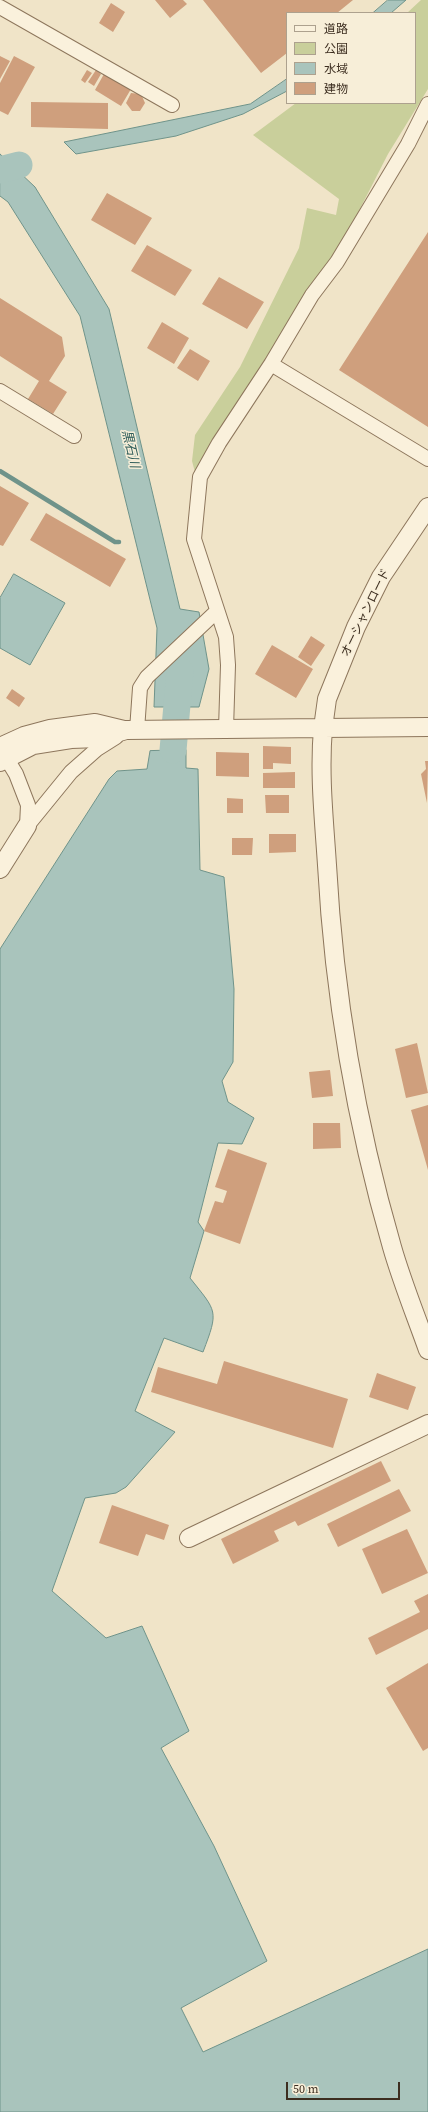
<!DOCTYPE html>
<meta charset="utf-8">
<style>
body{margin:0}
#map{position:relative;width:428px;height:2112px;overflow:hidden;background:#f0e4c8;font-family:"Source Serif 4","Noto Sans JP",serif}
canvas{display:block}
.legend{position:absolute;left:286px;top:12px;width:130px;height:92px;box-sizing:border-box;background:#f7eed8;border:1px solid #ada18e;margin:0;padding:5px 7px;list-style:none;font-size:12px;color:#3d2e20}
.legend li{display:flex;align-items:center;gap:8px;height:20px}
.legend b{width:20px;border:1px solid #ada18e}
.scale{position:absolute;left:286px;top:2082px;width:114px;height:18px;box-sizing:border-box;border:2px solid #3d2e20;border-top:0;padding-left:5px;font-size:12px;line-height:14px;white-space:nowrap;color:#3d2e20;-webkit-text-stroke:3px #f7eed8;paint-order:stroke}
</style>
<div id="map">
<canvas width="428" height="2112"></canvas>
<ul class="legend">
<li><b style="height:5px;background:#faf1dc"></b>道路</li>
<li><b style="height:11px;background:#c9cf9b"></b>公園</li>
<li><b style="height:11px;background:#a9c4bc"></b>水域</li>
<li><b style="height:11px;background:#cf9f7d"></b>建物</li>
</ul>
<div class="scale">50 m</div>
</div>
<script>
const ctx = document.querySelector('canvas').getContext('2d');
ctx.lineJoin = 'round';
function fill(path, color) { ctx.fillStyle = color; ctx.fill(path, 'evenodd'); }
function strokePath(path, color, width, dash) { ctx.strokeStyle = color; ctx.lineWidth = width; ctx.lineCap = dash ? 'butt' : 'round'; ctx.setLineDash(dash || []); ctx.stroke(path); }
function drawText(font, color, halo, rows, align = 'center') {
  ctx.font = font + ' "Source Serif 4","Noto Sans JP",serif'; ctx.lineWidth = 3; ctx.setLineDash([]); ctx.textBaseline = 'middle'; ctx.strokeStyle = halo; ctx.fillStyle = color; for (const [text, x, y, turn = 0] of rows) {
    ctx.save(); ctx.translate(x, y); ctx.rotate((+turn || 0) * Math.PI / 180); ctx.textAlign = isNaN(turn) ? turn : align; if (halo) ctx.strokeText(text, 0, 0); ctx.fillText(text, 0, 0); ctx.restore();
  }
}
fill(new Path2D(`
 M421 0H428V89L388 154 344 240 196 476 192 461 195 435 240 367 299 248 307 208 336 215 339 199 253 135 296 103H415V13H407Z`), '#c9cf9b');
const water = new Path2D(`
 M388 0H406L391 13H373Z
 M287 79V91L243 114 176 136 76 154 64 142 250 104Z
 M0 154 35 187 109 309 180 609 199 612 209 669 199 707H154L157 628 80 316 8 202 0 196Z
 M14 574 65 603 30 665 0 648V598Z
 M186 750V768L198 769 200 870 224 877 234 989 233 1062 222 1081 228 1102 254 1118 242 1144 218 1143 198 1222 204 1231 190 1278C217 1312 219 1310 203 1352L164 1338 135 1411 175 1432 126 1487 116 1493 85 1498 52 1591 106 1638 142 1626 189 1731 161 1748 214 1846 267 1961 181 2008 203 2052 428 1949V2112H0V949L109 779 117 771 147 769 150 751Z`);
fill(water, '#a9c4bc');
strokePath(water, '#6f938a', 1);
strokePath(new Path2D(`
 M0 471 115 542H119`), '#6f938a', 4.5);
strokePath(new Path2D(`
 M0 170 19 165
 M173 750 180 671`), '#a9c4bc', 27);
fill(new Path2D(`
 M155 0H183L187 4 170 18Z
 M203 0H353L337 13H287V53L261 73Z
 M111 3 125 12 113 32 99 23Z
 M0 56 10 61 0 79Z
 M14 56 35 67 8 115 0 111V83Z
 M87 70 92 73 85 83 81 80Z
 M96 70 101 74 94 86 88 82Z
 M104 74 131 89 121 106 95 90Z
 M131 93 141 94 145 103 140 111H132L126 103Z
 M31 102 108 103V129L31 127Z
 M107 193 152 218 135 245 91 220Z
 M428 232V427L339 370Z
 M147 245 192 270 175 296 131 271Z
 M219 277 264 302 247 329 202 304Z
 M0 298 62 337 65 356 49 381 67 392 53 414 28 399 39 381 0 356Z
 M162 322 189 338 174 364 147 348Z
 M190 349 210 361 198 381 177 368Z
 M0 486 29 503 3 546 0 545Z
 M46 513 126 559 110 587 30 540Z
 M311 636 325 645 311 666 298 657Z
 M272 645 313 669 296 698 255 674Z
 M12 689 25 698 19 707 6 698Z
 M263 746 291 747V764L273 763V769H263Z
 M216 752 249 753V777L216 776Z
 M425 761H428L427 803 421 774 426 769Z
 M295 772V788H263V773Z
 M265 795H289V813H266Z
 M227 798 243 799V813H227Z
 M269 834H296V852L269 853Z
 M232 838H253L252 855H232Z
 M417 1043 428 1093 406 1098 395 1049Z
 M330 1070 333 1096 312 1098 309 1072Z
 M428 1105V1170L411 1110Z
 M313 1123H340L341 1148 313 1149Z
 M228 1149 267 1163 240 1244 204 1231 215 1201 223 1203 227 1191 215 1187Z
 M224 1361 348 1399 333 1448 151 1392 158 1367 217 1384Z
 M377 1373 416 1387 408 1410 369 1397Z
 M381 1461 391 1481 298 1526 295 1521 274 1531 279 1541 233 1564 221 1539Z
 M399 1489 411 1511 338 1547 327 1524Z
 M112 1505 169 1525 164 1540 146 1534 138 1556 99 1543Z
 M407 1529 428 1573 382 1594 362 1549Z
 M428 1594V1629L376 1655 368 1638 420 1612 414 1601Z
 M428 1663V1748L423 1751 386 1688Z`), '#cf9f7d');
const minor = new Path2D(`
 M0 7 172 105
 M271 364 428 459
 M0 391 74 436
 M226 729 228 665 226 637 194 539 200 477 219 443 271 364 312 295 337 262 408 144 428 104
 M137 730 140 688 147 677 217 611
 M2 751 16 774 28 805 27 826
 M27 826 71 772 97 749 116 737`);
const tertiary = new Path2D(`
 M428 727 323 728C319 774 324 819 327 865 334 994 356 1123 392 1247 402 1282 416 1316 428 1350
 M0 747 24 736 50 729 95 723 124 730
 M0 762 33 745 71 739 99 738 126 730 323 728 327 699 356 627 381 577 428 507
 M0 869 27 826
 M189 1538 428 1424`);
strokePath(minor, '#8d765c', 16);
strokePath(tertiary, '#8d765c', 20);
strokePath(minor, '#faf1dc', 14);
strokePath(tertiary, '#faf1dc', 18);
drawText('12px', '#3d2e20', '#f7eed8', [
 ["オーシャンロード",366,613,-64]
]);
drawText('italic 13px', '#2f5d5a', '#f7eed8', [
 ["黒石川",130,449,77]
]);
</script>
